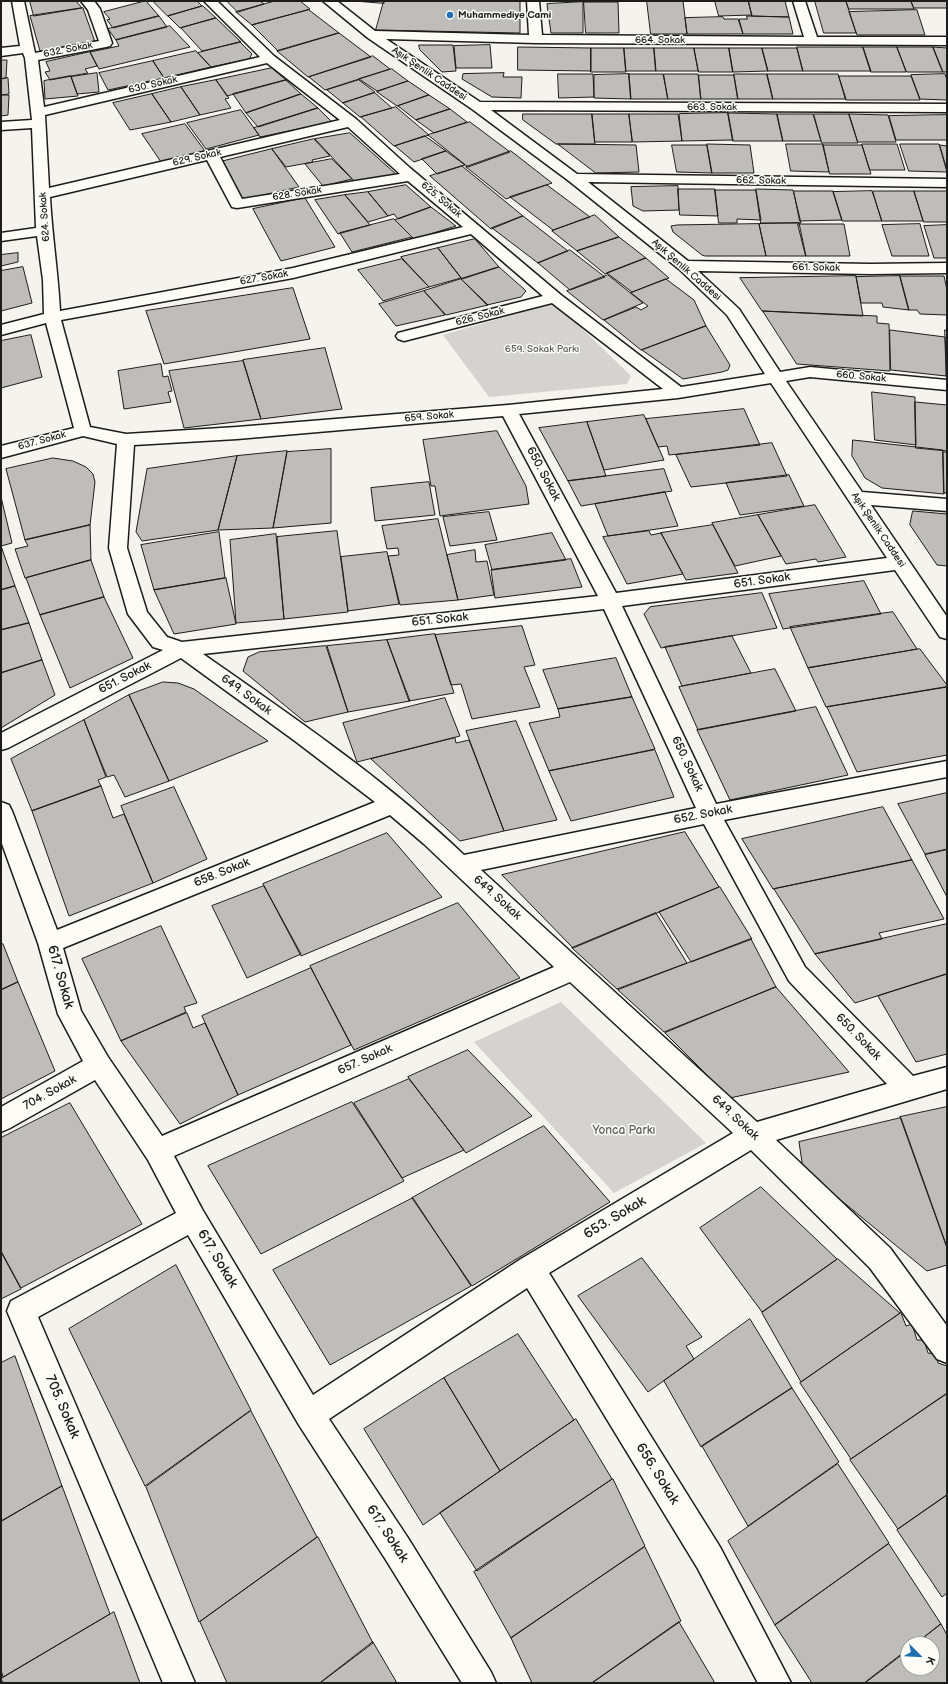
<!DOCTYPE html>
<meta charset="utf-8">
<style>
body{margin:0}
#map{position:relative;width:948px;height:1684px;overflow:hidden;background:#f4f3ee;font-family:"Balsamiq Sans",sans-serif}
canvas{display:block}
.frame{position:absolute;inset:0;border:2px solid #1c1c1c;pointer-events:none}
.north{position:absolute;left:900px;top:1636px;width:40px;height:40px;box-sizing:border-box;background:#fdfcf7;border:1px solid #a3a29f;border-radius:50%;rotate:114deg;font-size:11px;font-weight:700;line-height:16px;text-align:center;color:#1c1c1c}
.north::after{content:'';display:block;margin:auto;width:14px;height:18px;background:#1f6fb2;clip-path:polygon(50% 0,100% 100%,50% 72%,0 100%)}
</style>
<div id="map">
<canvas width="948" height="1684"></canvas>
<div class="frame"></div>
<div class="north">K</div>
</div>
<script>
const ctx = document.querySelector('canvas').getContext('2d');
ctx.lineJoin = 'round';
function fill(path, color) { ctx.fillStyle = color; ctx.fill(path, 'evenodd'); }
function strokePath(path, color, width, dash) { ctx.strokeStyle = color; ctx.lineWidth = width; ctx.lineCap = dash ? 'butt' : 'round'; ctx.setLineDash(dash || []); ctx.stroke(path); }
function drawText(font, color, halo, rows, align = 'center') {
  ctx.font = font + ' "Balsamiq Sans",sans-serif'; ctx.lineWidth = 3; ctx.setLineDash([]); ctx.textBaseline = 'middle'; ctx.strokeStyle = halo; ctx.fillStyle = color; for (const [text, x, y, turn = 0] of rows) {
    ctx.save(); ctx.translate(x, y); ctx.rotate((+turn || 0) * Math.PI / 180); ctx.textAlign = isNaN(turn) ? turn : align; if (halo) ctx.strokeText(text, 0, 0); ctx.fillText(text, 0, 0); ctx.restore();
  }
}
fill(new Path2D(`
 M549 304H556L560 307 631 376 627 384 489 397 443 335Z
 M561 1002 706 1143 614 1193 474 1042Z`), '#d4d3cf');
const building = new Path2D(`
 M30 1H76L82 8 34 16Z
 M146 1 159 16 113 28 107 20 110 19 104 12Z
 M153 1H197L202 6 168 16Z
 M227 1H260L264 4 238 12Z
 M275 1H300L310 9 252 25 236 12Z
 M355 1H384V3Z
 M384 1H520V33L376 30Z
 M647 1H683L687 34H651Z
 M715 1H748L752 15 719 16Z
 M749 1H785L789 17 752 16Z
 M815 1H846L856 33H824Z
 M846 1H911L914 9H849Z
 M911 1H947V8H914Z
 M583 2V33H551L547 4Z
 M584 2H618L619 33H586Z
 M203 6 216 18 180 28 168 16Z
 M83 8 95 42 40 51 30 16Z
 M309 10 339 33 278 51 252 25Z
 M917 10 925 35H857L849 12Z
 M159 16 167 27 116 40 108 29Z
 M747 16 789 17 793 34H743L739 19H747Z
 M723 17 724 19H738L743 34H687L685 18Z
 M216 18 241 42 202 51 181 28Z
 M170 26 190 47 99 69 90 52 119 46 116 40Z
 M339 33 371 57 308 77 277 51Z
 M240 42 252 54 249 59 244 60 211 67 198 53Z
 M419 45H453L456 71 442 72 420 50Z
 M490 45 492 68H456L454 46Z
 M518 47 591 48V71L518 70Z
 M797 47H863L871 71H803Z
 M863 47H897L906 72H871Z
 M897 47H933L943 72H907Z
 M933 47 947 48V72H943Z
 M591 48H624L626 72H591Z
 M624 48H654L656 71H626Z
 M654 48H694L698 71H656Z
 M694 48H729L733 72H699Z
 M729 48H762L768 71 733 72Z
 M762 48H797L803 71H768Z
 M196 51 211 67 164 78 153 61Z
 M90 52 97 66 85 69 88 73 50 80 45 72 50 71 46 62Z
 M373 56 390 69 325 90 309 77Z
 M1 60H7L6 78 1 79Z
 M153 61 164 78 108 90 99 73Z
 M272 68 286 80 227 96 216 80Z
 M392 69 408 81 377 91 359 79Z
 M97 73 99 92 77 94 71 77Z
 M504 73 503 77H522L521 98 492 97 462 79 463 74Z
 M558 74H593L594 97 559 98Z
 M629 74H663L668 99H631Z
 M629 74 631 99 594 98V75Z
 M664 74H698L701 99H668Z
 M734 74H767L773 99H738Z
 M767 74H838L846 99H773Z
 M945 74 947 80V100L920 99 911 75Z
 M699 75H734L738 99H701Z
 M71 76 78 96 45 99 44 81Z
 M839 76H911L920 100H846Z
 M8 78 9 94 1 95V79Z
 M216 80 229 98 225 99 231 108 200 115 181 87Z
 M286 80 301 94 246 113 233 94Z
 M359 80 375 92 343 103 327 90Z
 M408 81 429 95 397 106 377 92Z
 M181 87 200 115 171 122 152 94Z
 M375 93 392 108 360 117 343 103Z
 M152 94 171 122 130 130 113 103Z
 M301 94 318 108 258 127 246 113Z
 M1 95H9L8 115 1 116Z
 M429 95 450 109 416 120 398 106Z
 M396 107 429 135 394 146 361 117Z
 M318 108 332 122 260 137 254 128Z
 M450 109 467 122 434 133 416 120Z
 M241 110 259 135 206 149 187 123Z
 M728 113 777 114 783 141H733Z
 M728 113 733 140 682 141 679 114Z
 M523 114H592L595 144H556L523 120Z
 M592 114H629L632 142H595Z
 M629 114H678L682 141 633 142Z
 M777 114H813L821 141H783Z
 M814 114H849L858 143H822Z
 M849 114 888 115 896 142H858Z
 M947 115V140H896L889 116Z
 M470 122 510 152 468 167 428 135Z
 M185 124 205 151 161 162 142 134Z
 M350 133 397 175 356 183 315 139Z
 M425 136 446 151 414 162 395 146Z
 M314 139 330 156 312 160 313 162 286 167 272 149Z
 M558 144 636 145 639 172 596 173Z
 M707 144 750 145 754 173H712Z
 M786 144H823L829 172 791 171Z
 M862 144H897L905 170H870Z
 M900 144H939L947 172 909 171Z
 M672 145H707L712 173 677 172Z
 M823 145H862L871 174H830Z
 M940 145 947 146V170Z
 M272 149 299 187 241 200 220 162Z
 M446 151 465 165 437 174 422 159Z
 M511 151 552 183 506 199 466 167Z
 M332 159 352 179 323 186 305 164Z
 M462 166 523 216 491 229 430 176Z
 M406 185 431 207 398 219 394 214 388 216 368 192Z
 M547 185 590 217 553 230 510 197Z
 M678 186 679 210 643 211 633 206 631 187Z
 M678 189H715L718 216 680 215Z
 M756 189 793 190 801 223H761Z
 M715 190H756L761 220 737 219V223H719Z
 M794 191H833L842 220 800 221Z
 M872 191 882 221H842L833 192Z
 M873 191H914L923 221H882Z
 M914 191H947V222H924Z
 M368 192 388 216 368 222 345 195Z
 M345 195 370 225 338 234 315 200Z
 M305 198 335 247 281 261 253 209Z
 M431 207 456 226 414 239 395 220Z
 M595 215 619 237 577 251 552 231Z
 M523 216 568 251 538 263 492 228Z
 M394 219 412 237 352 252 340 233Z
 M799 223 806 256H766L759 224Z
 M759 224 766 256H705L702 255 673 232 671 226 677 225Z
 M798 224H844L850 256H806Z
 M920 224 929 256H892L882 225Z
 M947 225V258H934L924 226Z
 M619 237 646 258 605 274 577 251Z
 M475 239 499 267 462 279 438 248Z
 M438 248 461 278 429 287 401 257Z
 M570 250 605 277 570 290 538 263Z
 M18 253V262L1 266V255Z
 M646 258 669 278 632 292 607 273Z
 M402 259 429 287 383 301 358 270Z
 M23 267 32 303 1 311V271Z
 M499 267 524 289 526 291 521 297 487 305 461 279Z
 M608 275 643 303 603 320 567 291Z
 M856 276 863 316 762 311 740 278Z
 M900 276 909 310 883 307 882 303H861L856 277Z
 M900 276H944L947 290V315L920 314 917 310H909Z
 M461 279 488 305 446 315 424 291Z
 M666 279 694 300 706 326 641 350 604 320 636 307 641 310 648 306 631 293Z
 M293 288 310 339 164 364 146 311Z
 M424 291 445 315 396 326 379 304Z
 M763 311 877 316V323L889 324 890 371 797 364Z
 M706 326 730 365 728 370 722 372 683 379 642 350Z
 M890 330 945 337 946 376 891 370Z
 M945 330H947V376Z
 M31 335 42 377 1 388V341Z
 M325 348 342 409 261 419 243 360Z
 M243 361 261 419 184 428 169 371Z
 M161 364 163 377 168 376 172 391 168 392 171 402 124 409 118 371Z
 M872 392 915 397 916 445 875 440Z
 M915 402 947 405V451L916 448Z
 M744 409 760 445 669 455 667 446 658 447 646 419Z
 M644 415 664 460 604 470 587 422Z
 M587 422 606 476 568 481 539 428Z
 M497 431 526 486 529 504 440 516 435 486H431L423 440Z
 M853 440 943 450 944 494 882 488 865 478 852 456Z
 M772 443 787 476 691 487 676 455Z
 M331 449V523L273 528 287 452Z
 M287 451 273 528 218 530 237 456Z
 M943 452H947V493H944Z
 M237 456 218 530 142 541 136 532 147 469Z
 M53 458 73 461 86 467 93 474 95 482 90 525 25 540 6 469Z
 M664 469 672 491 581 506 568 481Z
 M789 475 804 506 740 515 726 483Z
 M429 482 435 515 375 521 371 488Z
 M665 492 678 526 608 536 595 504Z
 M1 497 12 543 1 546Z
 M815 505 846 557 818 562 816 559 786 564 758 515Z
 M913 511 947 514V566L937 565 910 525Z
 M489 512 497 540 450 546 443 517Z
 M758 515 781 556 735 566 712 523Z
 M438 519 458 600 400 605 388 556 399 555 398 548 387 549 382 526Z
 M90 525 91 560 25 578 15 549 28 546 25 540Z
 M713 525 738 573 686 580 661 533Z
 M337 531 348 612 284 619 277 537Z
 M649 531 651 535 661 533 683 574 627 584 603 537Z
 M219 532 225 578 154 590 141 545Z
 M552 533 566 560 492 570 485 545Z
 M276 534 284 619 236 623 230 540Z
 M1 546 15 586 1 590Z
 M475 550 476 562 487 561 494 595 458 600 447 555Z
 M387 552 399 604 348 611 341 557Z
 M571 559 582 587 495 598 491 570Z
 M91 560 104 597 40 615 26 578Z
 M226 578 236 624 174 634 154 590Z
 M864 581 881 614 783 629 769 594Z
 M15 586 29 623 1 630V590Z
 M762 593 777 628 661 648 644 614 650 607Z
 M104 597 133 658 70 688 40 615Z
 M893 612 917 649 808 668 790 627Z
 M29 623 42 660 1 673V630Z
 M522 626 535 665 524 667 540 707 472 719 461 684 451 685 435 635Z
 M435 634 454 693 409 701 387 640Z
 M732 636 751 673 682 686 665 647Z
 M387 640 410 701 348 712 327 646Z
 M326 646 348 712 305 722 243 671 248 657 259 652Z
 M920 649 947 685V687L826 707 808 668Z
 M616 658 632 697 558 709 543 670Z
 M42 660 55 695 1 728V673Z
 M775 669 796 711 698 730 679 687Z
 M163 682 178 683 194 689 268 741 169 781 129 695Z
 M947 687V755L857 772 827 707Z
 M129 695 169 781 125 797 114 775 107 777 84 720Z
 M632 697 655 749 549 771 529 723 560 717 558 709Z
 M445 698 460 736 357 762 343 723Z
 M816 707 848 775 730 800 697 730Z
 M84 720 106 777 98 780 101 786 32 811 11 759Z
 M516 721 557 820 504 831 466 731Z
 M455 738 456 743 469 740 504 831 460 841 371 759Z
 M655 750 674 797 571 821 549 771Z
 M101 786 113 818 124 814 153 883 69 916 32 811Z
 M174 787 207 859 153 883 121 806Z
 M947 793V849L925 854 898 804Z
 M883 807 912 860 773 889 742 839Z
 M685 832 719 887 573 948 502 875Z
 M387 833 442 897 301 956 263 884Z
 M947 850V897L925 855Z
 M912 860 944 919 879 933 882 939 815 954 774 889Z
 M264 886 301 954 247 978 212 906Z
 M720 887 752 939 691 962 659 912Z
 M458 903 520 978 354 1050 310 966Z
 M656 913 687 963 617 989 572 948Z
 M947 924V974L855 1003 815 954Z
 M161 926 197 1003 184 1007 186 1012 121 1041 82 959Z
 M751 939 776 987 664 1032 618 990Z
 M3 944 18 982 1 990V945Z
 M311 968 351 1045 238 1095 202 1016Z
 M947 974V1054L916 1062 878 996Z
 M18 982 55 1071 1 1099V990Z
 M776 987 849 1072 730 1098 665 1033Z
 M187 1013 193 1028 205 1023 238 1095 180 1124 121 1041Z
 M468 1050 532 1116 466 1153 408 1077Z
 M409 1079 464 1150 402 1178 354 1103Z
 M352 1102 404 1181 261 1254 208 1166Z
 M70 1103 142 1224 21 1288 1 1251V1138Z
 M947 1107V1248L900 1117Z
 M901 1118 947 1247V1265L927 1271 803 1169 799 1142Z
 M544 1126 610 1202 472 1286 412 1198Z
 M761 1187 837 1259 762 1312 700 1228Z
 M413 1198 471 1286 330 1365 273 1270Z
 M1 1252 21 1289 1 1299Z
 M642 1258 702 1337 686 1346 694 1359 648 1392 578 1296Z
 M838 1259 900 1313 801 1382 762 1313Z
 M176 1265 251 1410 145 1486 69 1329Z
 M901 1313 906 1326 912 1324 917 1340H924L928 1353 936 1354 938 1363 947 1366V1393L851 1459 800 1383Z
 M750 1319 792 1388 701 1447 664 1381Z
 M518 1334 574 1420 500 1471 444 1378Z
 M15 1356 62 1486 1 1521V1363Z
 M444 1378 500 1471 423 1525 364 1429Z
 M792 1388 839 1462 748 1526 702 1446Z
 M947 1394V1495L898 1529 850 1460Z
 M251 1411 317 1537 199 1622 146 1487Z
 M576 1419 612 1479 477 1571 440 1513Z
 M838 1464 889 1543 775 1625 728 1541Z
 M613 1479 645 1546 511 1638 474 1572Z
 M62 1486 110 1614 3 1677 1 1670V1522Z
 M947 1495V1593L942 1597 897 1530Z
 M318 1537 373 1643 320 1683H227L200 1622Z
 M889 1544 941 1624 915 1644H908V1649L864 1683H812L775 1625Z
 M645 1547 681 1621 592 1683H532L511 1638Z
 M114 1612 140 1683H3L1 1679Z
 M679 1622 715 1683H592Z
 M941 1624 947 1635V1683H865L908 1650V1668H932V1644H916Z
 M373 1642 397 1683H320Z`);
fill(building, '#bebdba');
strokePath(building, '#1c1c1c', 1);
const minor = new Path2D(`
 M12 1H24L35 53 99 41 88 10 81 1H94L100 9 112 43 110 46 106 47 38 60 44 107 260 57 204 1H217L274 56 356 119 410 168 561 295 681 387 765 374 727 315 679 269 569 181 472 109 368 38 323 1H337L375 31 529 35 527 1H539L542 35 804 37 793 1H805L817 37H947V45L536 43 386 39 480 102 947 104V112L491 110 577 174 947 179V187L588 182 688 261 871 264 947 263V273L871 274 698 271 739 309 780 372 810 367 947 380V390L810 377 786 381 862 492 947 499V511L871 505 947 617V639L940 637 895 570 622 606 716 804 947 761V777L724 820 805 967 913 1076 947 1067V1089L776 1140 890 1248 947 1326V1363L937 1359 870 1268 751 1150 549 1273 720 1547 791 1683H758L698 1569 527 1288 329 1419 408 1538 491 1672 496 1683H462L386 1560 299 1425 188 1235 38 1317 195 1683H163L7 1311 11 1301 176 1213 148 1160 95 1080 10 1128 1 1132V1107L83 1061 58 1014 38 943 1 841V802L9 805 12 811 57 930 375 802 295 741 181 658 8 748 1 750V733L163 650 153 647 128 614 109 548 117 444 83 436 1 458V446L74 428 46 323 1 335V325L44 314 43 280 37 236 1 241V233L36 228 32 128 1 130V122L32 120 25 58 23 53 1 56V48L20 46ZM267 63 340 120 49 188 45 115ZM348 127 400 174 242 199 220 157ZM207 160 232 207 237 208 408 181 463 227 293 268 60 311C58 273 52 235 50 197ZM471 234 543 296 398 333 396 336 398 339 404 341 552 303 663 389 508 405 237 427 126 434 90 427 61 320 293 278ZM771 383 887 558 616 593 519 414 678 398ZM503 416 598 596 182 642 167 637 147 612 127 548 134 445 237 439ZM604 609 696 808 464 855C385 779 293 717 203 654ZM390 815 424 844 554 967 162 1136 108 1057 81 1011 63 948ZM704 824 789 981 887 1084 757 1122 481 870ZM570 982 733 1133 521 1259 313 1395 202 1209 174 1156Z`);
strokePath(minor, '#1c1c1c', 3);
fill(minor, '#fdfcf7');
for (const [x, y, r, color] of [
 [450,15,4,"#1f6fb2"]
]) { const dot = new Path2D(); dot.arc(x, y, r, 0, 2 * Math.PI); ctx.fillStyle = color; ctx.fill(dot); strokePath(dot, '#fdfcf7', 1.5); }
drawText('bold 10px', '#1c1c1c', '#fdfcf7', [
 ["Muhammediye Cami",458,15]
], 'left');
drawText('10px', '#1c1c1c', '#fdfcf7', [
 ["664. Sokak",660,40],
 ["632. Sokak",68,50,-11],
 ["Aşık Şenlik Caddesi",429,74,34],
 ["630. Sokak",153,85,-13],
 ["663. Sokak",712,107],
 ["629. Sokak",197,158,-13],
 ["662. Sokak",761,181,1],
 ["628. Sokak",297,194,-9],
 ["625. Sokak",441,200,40],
 ["624. Sokak",45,217,-94],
 ["661. Sokak",816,268,1],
 ["Aşık Şenlik Caddesi",686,270,41],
 ["627. Sokak",264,278,-10],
 ["626. Sokak",480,317,-14],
 ["660. Sokak",861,377,5],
 ["659. Sokak",429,417,-5],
 ["637. Sokak",42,441,-15],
 ["Aşık Şenlik Caddesi",878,530,56]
]);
drawText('10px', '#5c5c5b', '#fdfcf7', [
 ["659. Sokak Parkı",542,349]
]);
drawText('12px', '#1c1c1c', '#fdfcf7', [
 ["650. Sokak",543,474,62],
 ["651. Sokak",762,581,-8],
 ["651. Sokak",440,620,-6],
 ["651. Sokak",125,678,-27],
 ["649. Sokak",246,695,36],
 ["650. Sokak",687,764,65],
 ["652. Sokak",703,815,-11],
 ["658. Sokak",222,873,-22],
 ["649. Sokak",497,898,42],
 ["650. Sokak",858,1037,46],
 ["657. Sokak",365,1060,-24],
 ["704. Sokak",50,1093,-29],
 ["649. Sokak",735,1118,43]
]);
drawText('12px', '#5c5c5b', '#fdfcf7', [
 ["Yonca Parkı",624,1131]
]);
drawText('14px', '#1c1c1c', '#fdfcf7', [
 ["617. Sokak",60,977,74],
 ["653. Sokak",615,1218,-31],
 ["617. Sokak",217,1259,59],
 ["705. Sokak",62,1407,67],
 ["656. Sokak",657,1474,58],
 ["617. Sokak",387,1534,57]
]);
</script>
